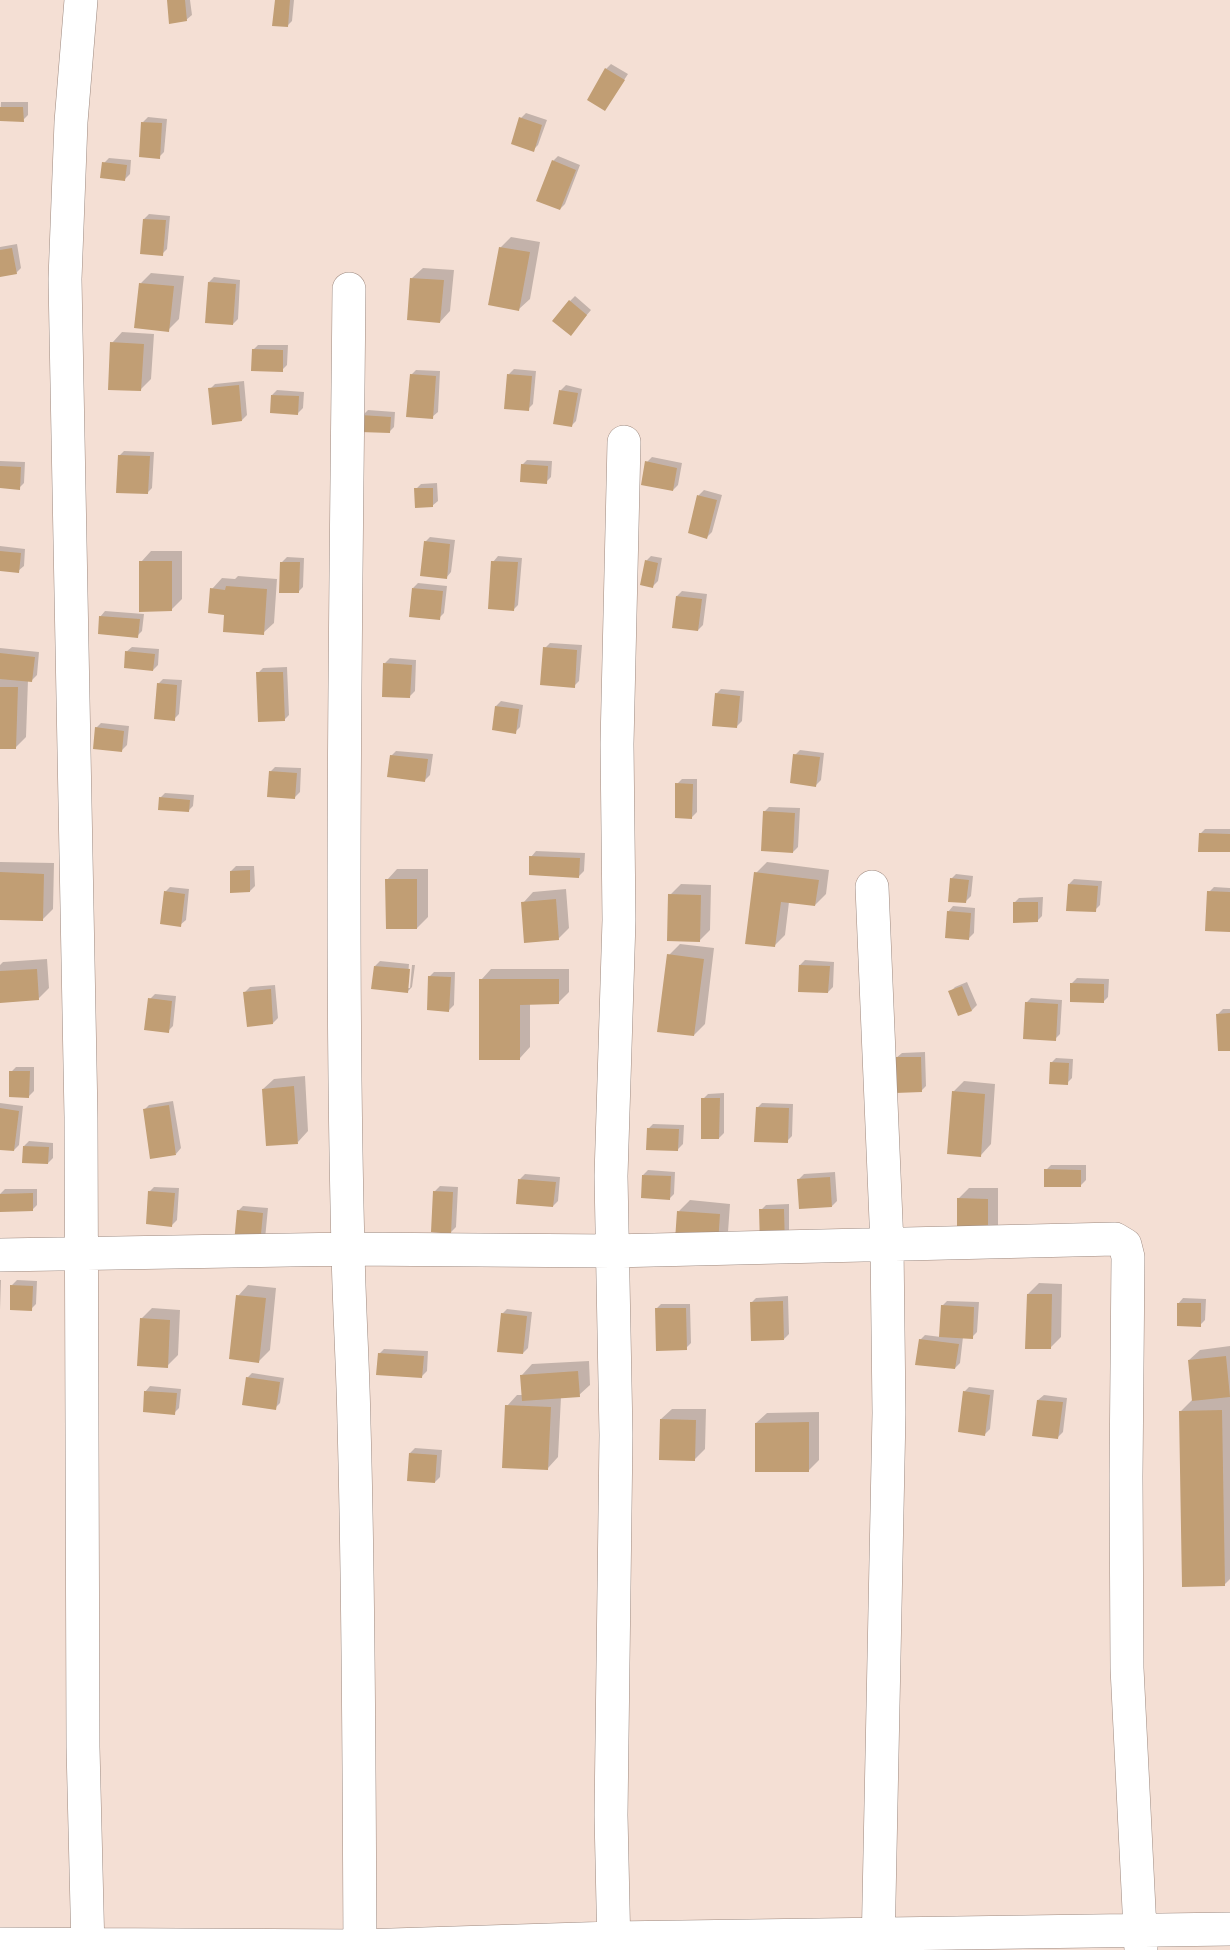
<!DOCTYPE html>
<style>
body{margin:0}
canvas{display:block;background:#f4dfd4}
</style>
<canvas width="1230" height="1950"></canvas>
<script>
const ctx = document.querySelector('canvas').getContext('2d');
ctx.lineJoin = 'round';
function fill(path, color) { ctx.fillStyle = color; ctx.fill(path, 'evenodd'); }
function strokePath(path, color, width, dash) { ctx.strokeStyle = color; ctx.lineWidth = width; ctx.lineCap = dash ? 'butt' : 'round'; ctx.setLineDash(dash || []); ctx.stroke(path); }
fill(new Path2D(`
 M168 0H190L192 15 186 20Z
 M276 0H294L292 21 287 26Z
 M611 64 628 74 605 109 606 69Z
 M1 102H28V115L23 120H0Z
 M526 113 547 120 538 145 533 150 521 118Z
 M148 117 167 119 164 152 159 157 143 122Z
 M558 156 580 165 565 204 560 209 553 161Z
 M109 158 131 160 130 174 125 179 104 163Z
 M149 214 170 216 167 249 162 254 144 219Z
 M511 237 540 242 530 299 519 309 500 248Z
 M17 244 21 268 16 273 0 276V247Z
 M423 268 454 270 450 311 440 322 412 278Z
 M151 273 184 276 179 319 168 330 141 283Z
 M214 277 240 280 238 319 233 324 209 282Z
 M575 296 591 310 575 329 570 301Z
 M122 332 154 334 151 379 141 389 112 343Z
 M258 345H288L287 365 282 370 253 350Z
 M514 369 536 371 533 404 528 409 509 374Z
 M416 370 440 371 438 412 432 417 411 375Z
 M244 381 247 415 242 420 210 389 215 384Z
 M566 385 582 389 576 421 571 426 561 390Z
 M277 390 304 392 303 408 298 413 272 395Z
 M368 410 395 412 394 427 389 432 363 415Z
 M124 451 154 452 152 488 147 493 119 456Z
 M652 457 682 463 678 485 673 490 647 462Z
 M527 460 552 461 551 477 546 482 522 465Z
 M0 461 25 462 24 483 19 488 0 487Z
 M437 483 438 501 432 506 416 489 421 484Z
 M704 490 722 495 712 532 707 537 689 532 699 495Z
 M430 537 455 540 451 572 446 578 425 542Z
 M0 546 25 549 24 566 18 571 0 570Z
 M151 551H182V599L171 610 141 562Z
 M498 556 522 558 518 605 513 610 493 562Z
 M651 556 662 558 658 581 653 586 646 561Z
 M287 557 304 558 303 587 298 592 282 562Z
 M238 576 277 579 274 623 263 633 225 614 212 589 222 578 235 579Z
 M418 583 447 586 444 613 439 618 413 588Z
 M682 591 707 594 703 625 698 630 677 596Z
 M105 611 144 614 142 631 137 636 100 617Z
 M550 643 582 645 579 681 574 686 545 648Z
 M132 647 159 649 158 665 153 670 126 652Z
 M0 648 39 652 37 675 32 680H28L26 737 15 748 0 747Z
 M390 658 416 660 415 691 410 696 385 663Z
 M287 667 289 715 284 720 258 673 263 668Z
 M163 679 182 680 179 714 174 719 158 684Z
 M721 689 744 691 742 721 737 726 716 694Z
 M501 701 523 705 520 727 515 732 496 706Z
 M101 723 129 726 127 745 122 750 96 728Z
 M800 750 824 753 821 780 816 785 795 755Z
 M396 751 433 754 430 775 425 780 391 756Z
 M275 767 301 768 300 792 295 797 270 772Z
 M682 779H697V812L692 817 677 784Z
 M165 793 194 795 193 806 188 811 160 798Z
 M769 807 800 808 798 847 793 852 764 812Z
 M1205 829H1230V851L1200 834Z
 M536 851 585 853 584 871 579 876 531 857Z
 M0 862 54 863 53 909 42 920 0 919Z
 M767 862 829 870 826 894 815 905 789 902 785 935 774 946 756 873Z
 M236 866H254L255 886 250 891 231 871Z
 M397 869H428V917L417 928 387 880Z
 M956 874 973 876 971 896 966 901 951 879Z
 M1074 879 1102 881 1100 905 1095 910 1069 884Z
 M681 884 711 885 710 930 699 941 670 895Z
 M170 887 189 889 186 920 180 925 165 892Z
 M1214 887 1230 888V931L1209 892Z
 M566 889 569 928 558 939 523 903 533 892Z
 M1043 897 1042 916 1037 921 1014 903 1019 898Z
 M953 906 975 908 974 933 969 938 948 912Z
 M680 944 714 948 705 1024 694 1035 669 955Z
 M47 959 49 988 38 999 0 1001V965L3 962Z
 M805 960 834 962 833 987 828 992 800 965Z
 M380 961 409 964 407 988H410L412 965H415L412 987 407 992 375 966Z
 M491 969H569V992L558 1003H530V1047L520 1058 481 980Z
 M434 972H455L454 1005 449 1010 429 977Z
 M1077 978 1109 979 1108 997 1103 1002 1072 983Z
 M967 982 977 1005 972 1010 959 1015 950 992 955 987Z
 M275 985 278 1018 273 1023 245 992 250 987Z
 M155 994 176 996 173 1026 168 1031 150 999Z
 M1031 998 1062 1000 1060 1034 1055 1039 1026 1003Z
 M1223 1009H1230V1049L1218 1014Z
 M925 1052 926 1086 921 1091 896 1058 902 1053Z
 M1056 1058 1073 1059 1072 1078 1067 1083 1051 1063Z
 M16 1067H34V1091L29 1096 11 1072Z
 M305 1076 308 1131 298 1142 263 1089 274 1079Z
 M964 1081 995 1084 991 1144 981 1155 953 1092Z
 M724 1093V1133L719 1138 703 1099 708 1094Z
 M173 1101 181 1148 176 1154 144 1110 149 1105Z
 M0 1103 23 1106 19 1145 14 1150 0 1148Z
 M762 1103 793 1104 792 1136 787 1141 757 1108Z
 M653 1124 684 1125 683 1144 678 1149 648 1129Z
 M29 1141 53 1143V1158L48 1163 24 1146Z
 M1051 1165H1086V1180L1081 1185 1046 1170Z
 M648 1170 675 1172 674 1194 669 1199 643 1175Z
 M835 1172 837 1201 832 1206 799 1179 804 1174Z
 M525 1174 560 1177 558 1201 553 1206 520 1179Z
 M440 1186 458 1187 456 1227 451 1232 435 1191Z
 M154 1187 179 1188 177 1220 172 1225 149 1192Z
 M969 1188H998V1239L958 1199Z
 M5 1189H37V1205L32 1210 0 1194Z
 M690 1200 730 1204 727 1246 679 1211Z
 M789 1204V1239L761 1210 766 1205Z
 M243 1206 268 1208 265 1239 238 1211Z
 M0 1280H1L0 1310Z
 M17 1280 37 1281 36 1304 31 1309 12 1285Z
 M1039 1283 1062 1284 1061 1337 1050 1348 1028 1294Z
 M248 1285 276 1288 270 1350 259 1361 238 1296Z
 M788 1296 789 1334 784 1339 751 1303 756 1298Z
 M1183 1298 1206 1299 1205 1320 1200 1325 1178 1304Z
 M947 1301 979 1302 977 1332 972 1337H963L960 1363 955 1368 920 1340 925 1335 941 1337 942 1306Z
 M661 1304H690L691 1343 686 1348 656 1309Z
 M152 1308 180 1310 178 1355 167 1366 141 1319Z
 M507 1309 532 1312 528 1348 523 1353 502 1314Z
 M1230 1346V1579L1224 1585 1181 1411 1193 1399 1189 1360 1200 1350Z
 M384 1349 428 1351 427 1371 422 1376 379 1354Z
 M589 1361 590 1385 579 1395 561 1397 558 1457 548 1468 507 1406 517 1395H523L522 1375 532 1364Z
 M252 1373 284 1378 280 1403 275 1408 247 1378Z
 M150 1386 181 1389 179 1408 174 1413 145 1392Z
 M969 1387 994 1390 990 1429 985 1434 964 1392Z
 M1044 1395 1067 1398 1063 1432 1058 1437 1038 1400Z
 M672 1409H706L705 1449 694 1460 661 1419Z
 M819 1412V1460L809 1470 756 1423 767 1413Z
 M415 1448 442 1450 440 1477 435 1482 410 1453Z`), '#0003');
fill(new Path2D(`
 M167 0H185L187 21 169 24Z
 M275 0H290L288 27 272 26Z
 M605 68 625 80 605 111 587 100Z
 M0 107H23L24 122 0 121Z
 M519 117 542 125 534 152 511 144Z
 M141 122 162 123 160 159 139 157Z
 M552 160 576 170 560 210 536 201Z
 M102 162 127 165 125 181 100 178Z
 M143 219 166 220 163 256 140 254Z
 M499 247 530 252 519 311 488 305Z
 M12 248 17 274 0 277V250Z
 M410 278 444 280 440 323 407 320Z
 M208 282 236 284 233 325 205 323Z
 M139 283 174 286 169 332 134 328Z
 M569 300 587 315 571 336 552 321Z
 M110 342 144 344 141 391 108 390Z
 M252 349 283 350V372L251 371Z
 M410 374 436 376 433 419 406 417Z
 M507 374 532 376 529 411 504 409Z
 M239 385 242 421 212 425 208 388Z
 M559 390 578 393 572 427 553 424Z
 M271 395 299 396 298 415 270 413Z
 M361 415 391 417 390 433 360 432Z
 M118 455 150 456 148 494 116 493Z
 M645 461 677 468 673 491 641 485Z
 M521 464 548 466 547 484 520 482Z
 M0 466 21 467 20 490 0 488Z
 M414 488H433V507L415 508Z
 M697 495 717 500 707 539 688 533Z
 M424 541 450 544 447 579 420 576Z
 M0 551 21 553 19 573 0 571Z
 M645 560 658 563 653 588 640 585Z
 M139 561H172V611L139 612Z
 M491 561 518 562 514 611 488 609Z
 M280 562H300L299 593H279Z
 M226 586 267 589 264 635 223 632 224 615 208 613 210 588 225 590Z
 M412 588 443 591 440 620 409 617Z
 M676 596 702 599 698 631 672 628Z
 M99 616 140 619 138 638 98 634Z
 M543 647 577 650 575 688 540 685Z
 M125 651 155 654 153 671 124 668Z
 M0 653 35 657 32 682 0 679Z
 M383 663 412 665 410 698 382 697Z
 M256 672H283L285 721 258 722Z
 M157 683 177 685 175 721 154 719Z
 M0 687H18L16 749H0Z
 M715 693 740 696 737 728 712 726Z
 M495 706 519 709 516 734 492 730Z
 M95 727 124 731 122 752 93 749Z
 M793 754 820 757 816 787 790 783Z
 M390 755 428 759 425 782 387 777Z
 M269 771 297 773 295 799 267 797Z
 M675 783 693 784 692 819 675 818Z
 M159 797 190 800 189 812 158 810Z
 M763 811 795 813 793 853 761 851Z
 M1199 833 1230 834V852H1198Z
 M529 856 580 858 579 878 529 875Z
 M250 870V892L230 893V871Z
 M0 872 44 874 43 921 0 920Z
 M754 872 819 880 815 906 781 902 775 947 745 944Z
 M950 878 969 880 966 903 948 902Z
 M385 879H417V929H386Z
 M1068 884 1098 886 1096 912 1066 911Z
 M164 891 185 894 181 927 160 924Z
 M1207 891 1230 892V932L1205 931Z
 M668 894 701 895 700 942 667 941Z
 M556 899 559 940 524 943 521 902Z
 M1013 902H1038V922L1013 923Z
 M947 911 971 913 969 940 945 938Z
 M667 954 704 959 694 1036 657 1032Z
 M799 965 830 966 828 993 798 992Z
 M374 966 410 969 408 993 371 989Z
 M37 969 39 1000 0 1003V971Z
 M428 976 451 977 449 1012 427 1010Z
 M479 979H559V1004L520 1005V1060H479Z
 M1070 983 1104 984V1003L1070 1002Z
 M962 986 972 1011 958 1016 948 991Z
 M271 989 273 1024 247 1027 243 992Z
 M148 998 172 1001 169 1033 144 1030Z
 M1025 1002 1058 1004 1056 1041 1023 1039Z
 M1230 1013V1051H1218L1216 1014Z
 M895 1057H921L922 1092 895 1093Z
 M1050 1062 1069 1063 1068 1085 1049 1084Z
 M9 1071H30L29 1098 9 1097Z
 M294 1086 298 1144 266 1146 262 1089Z
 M952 1091 985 1094 981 1157 947 1154Z
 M701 1098H720L719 1139H701Z
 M169 1105 176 1155 150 1159 143 1109Z
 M756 1107 789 1108 788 1143 754 1142Z
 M0 1108 19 1111 14 1151 0 1150Z
 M647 1128 679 1129 678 1151 646 1150Z
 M23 1146 49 1147 48 1164 22 1163Z
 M1044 1169 1081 1170V1187H1044Z
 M642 1175 671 1176 670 1200 641 1198Z
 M830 1177 832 1207 799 1209 797 1179Z
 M518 1179 556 1182 553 1207 516 1204Z
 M148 1191 175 1193 172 1227 146 1224Z
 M433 1191 453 1192 451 1234 431 1232Z
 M33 1193V1211L0 1212V1194Z
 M957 1198 988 1199V1251L957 1252Z
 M759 1209H784L785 1246H760Z
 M237 1210 263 1213 260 1245 234 1243Z
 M677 1211 720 1214 717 1259 674 1255Z
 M10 1285 33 1286 32 1311 10 1310Z
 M1027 1294H1052L1051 1349H1025Z
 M236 1295 266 1298 259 1363 229 1359Z
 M783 1301 784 1340 751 1341 750 1302Z
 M1177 1303H1201V1327L1177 1326Z
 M941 1305 974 1307 973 1339 939 1337Z
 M655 1308H686L687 1350 656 1351Z
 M501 1313 527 1316 523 1354 497 1352Z
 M140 1318 170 1320 168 1368 137 1366Z
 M919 1339 959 1344 955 1369 915 1365Z
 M378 1353 424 1356 422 1378 376 1375Z
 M1226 1356 1230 1397 1192 1401 1188 1360Z
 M578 1371 580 1397 522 1401 520 1375Z
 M246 1377 280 1382 276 1410 242 1405Z
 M144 1391 177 1393 175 1415 143 1412Z
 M963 1391 990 1395 985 1436 958 1432Z
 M1037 1400 1063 1402 1058 1439 1032 1436Z
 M505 1405 551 1407 548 1470 502 1468Z
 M1222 1410 1225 1586 1182 1587 1179 1411Z
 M660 1419 696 1420 695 1461 659 1460Z
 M809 1422V1472H755V1423Z
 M409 1453 437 1455 435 1483 407 1481Z`), '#c19e74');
const street = new Path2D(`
 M81 0 71 122 65 279 81 1117 83 1747 88 1950
 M349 289C346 609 340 929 348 1249 349 1307 353 1366 354 1424 359 1599 359 1775 360 1950
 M872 887 887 1245 889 1413 878 1950
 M0 1255 348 1249 612 1251 1115 1239 1125 1245 1128 1257 1126 1476 1127 1668 1141 1950
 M0 1944 360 1946 613 1938 1230 1929
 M614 1950 611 1815 616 1435 611 1176 619 920 617 744 624 442`);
strokePath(street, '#9d897f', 34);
strokePath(street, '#fff', 33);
</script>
